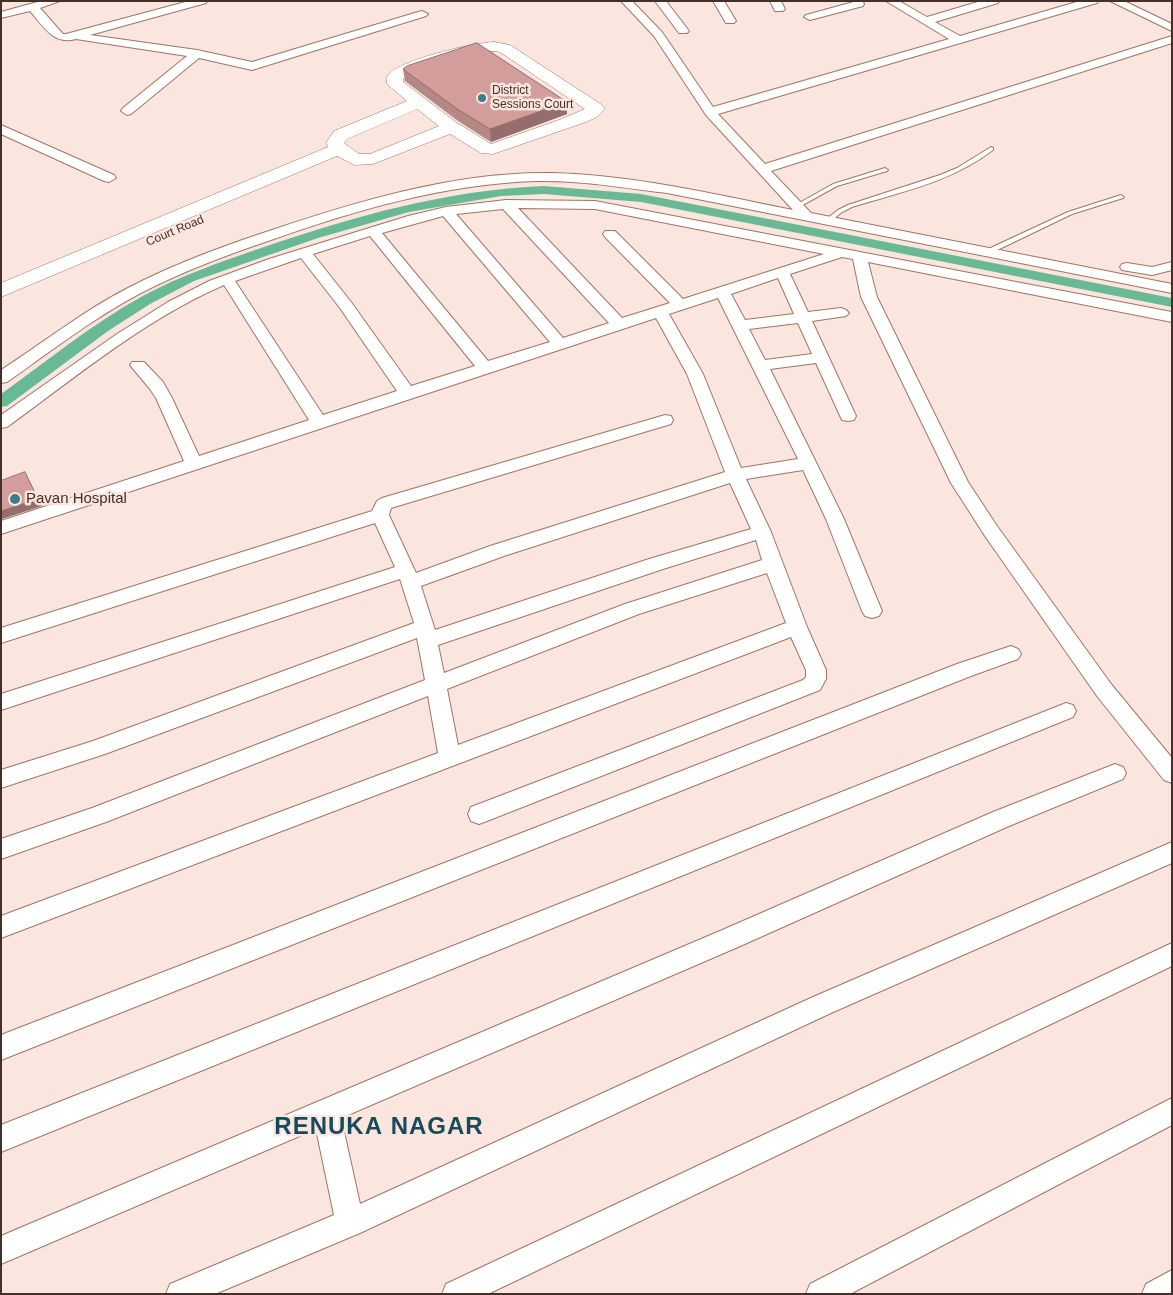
<!DOCTYPE html>
<style>
body{margin:0}
#map{position:relative;width:1173px;height:1295px;overflow:hidden;background:#fae6de;font-family:Arial,sans-serif}
canvas{display:block}
.frame{position:absolute;inset:0;border:2px solid #433028;pointer-events:none}
</style>
<div id="map">
<canvas width="1173" height="1295"></canvas>
<div class="frame"></div>
</div>
<script>
const ctx = document.querySelector('canvas').getContext('2d');
ctx.lineJoin = 'round';
function fill(path, color) { ctx.fillStyle = color; ctx.fill(path, 'evenodd'); }
function strokePath(path, color, width, dash) { ctx.strokeStyle = color; ctx.lineWidth = width; ctx.lineCap = dash ? 'butt' : 'round'; ctx.setLineDash(dash || []); ctx.stroke(path); }
function drawText(font, color, halo, rows, align = 'center') {
  ctx.font = font + ' Arial,sans-serif'; ctx.lineWidth = 5; ctx.setLineDash([]); ctx.textBaseline = 'middle'; ctx.strokeStyle = halo; ctx.fillStyle = color; for (const [text, x, y, turn = 0] of rows) {
    ctx.save(); ctx.translate(x, y); ctx.rotate((+turn || 0) * Math.PI / 180); ctx.textAlign = isNaN(turn) ? turn : align; if (halo) ctx.strokeText(text, 0, 0); ctx.fillText(text, 0, 0); ctx.restore();
  }
}
fill(new Path2D(`
 M544 186 641 194 1172 298V307L641 202 544 194 501 196 409 212 318 238 194 281 150 304 108 331 7 406 1 407V394C47 361 92 324 141 297 181 275 221 262 264 247 355 216 447 190 544 186Z`), '#69ba94');
const lane = new Path2D(`
 M991 147 993 148V150C951 182 901 192 852 207L842 212 830 222 824 221 838 210 848 205 940 175 957 168Z
 M885 168 888 170 887 171 837 186 799 207 794 206 833 184Z
 M1121 195 1124 197 1123 198 1072 214 989 254 982 252 1068 212Z`);
const street = new Path2D(`
 M41 1H60L40 8 63 34H66L189 1H207L206 3 90 35 197 50 252 62 418 12 422 11 428 14 426 16 252 70 199 58 131 114 127 115 121 111 123 108 187 56 76 39C53 45 44 27 30 11L1 18V12Z
 M621 1H632L662 32 713 107 949 39 886 1H899L927 17 981 1H999L998 3 935 22 960 36 1080 1H1098L1097 3 718 114 765 164 1172 36V43L771 171 811 213 1172 284V293L667 193C624 188 580 180 536 181 445 184 356 210 271 240 226 255 181 272 139 294 92 319 50 352 7 382L1 383V370C43 343 83 311 128 288 170 266 215 249 260 234 351 203 455 171 552 173 633 175 713 194 793 210L706 115 654 36Z
 M655 1H666L689 31 687 33H679Z
 M713 1H724L736 21 734 23H726Z
 M770 1H781L785 9 783 11H775Z
 M857 1 863 2 864 4 863 6 810 20 804 17 806 15Z
 M1110 1H1124L1172 24V31Z
 M1 125 114 175 116 178 109 182 104 181 1 134Z
 M506 200 595 201 1172 312V322L868 262 877 297 968 482 997 526 1111 684 1172 758V783L1164 780 1097 696 985 536 951 483 861 297 853 259 842 257 790 274 808 312 841 308 846 310 849 313 846 316 812 321 856 416 854 420 848 421 842 420 816 363 770 369 844 519 882 611 879 616 872 618 865 616 862 611 826 519 803 470 746 479 771 532 807 627 826 670V679L820 690 487 821 479 824 471 821 468 814 471 807 803 680 806 677V670L791 637 1 938V916L438 753 428 696 106 822 1 859V839L92 808 425 680 417 638 105 754 1 788V770L93 741 414 623 400 579 1 710V694L395 567 375 523 1 643V628L372 511 377 501 382 498 665 415 671 416 673 420 671 424 391 508 389 515 416 573 490 546 725 472 687 374 656 318 1 534V521L184 461 156 398 150 389 130 365 132 362H144L163 382 172 398 199 456 309 420 224 285C145 319 76 377 7 427L1 428V415L117 334 168 302 209 281 269 259 408 216 446 207ZM518 208 595 209 824 254 683 299 615 231H605L603 234 605 237 670 303 622 318ZM503 209 609 323 563 338 456 214ZM443 216 550 342 488 361 382 233ZM370 236 475 366 411 386 351 302 313 254ZM301 258 340 308 397 391 323 415 235 281ZM778 278 794 314 745 320 731 294ZM718 298 798 459 741 468 703 374 669 314ZM798 323 812 354 765 360 749 329ZM730 483 751 529 649 559 435 630 421 586 504 556ZM756 540 762 560 625 604 444 673 438 645 663 569ZM767 573 786 623 458 745 447 689 639 614Z
 M1172 262V270L1152 275 1122 270 1120 267 1122 264 1127 263 1152 267Z
 M1011 646 1018 649 1021 654 1018 659 971 676 1 1060V1035L957 664Z
 M1066 703 1073 705 1076 711 1073 717 1 1152V1125Z
 M1115 764 1123 767 1126 773 1123 779 1009 826 738 947 341 1118 360 1204 813 997 1172 842V863L831 1013 360 1233 215 1294H166L170 1284 334 1215 316 1129 1 1264V1236L720 931 993 812Z
 M1172 943V966L488 1294H442L446 1284Z
 M1172 1098V1125L850 1294H806L810 1284Z
 M1172 1270V1294H1142L1146 1284Z`);
const secondary = new Path2D(`
 M494 42 510 45 602 105 605 109 597 117 586 122 493 154 481 153 450 134 373 164 355 165 337 156 1 297V283L328 147 326 143 334 131 407 101 387 84C387 80 386 76 390 73 405 59 472 43 494 42ZM494 51 500 52 585 109 559 120 491 144 457 123 403 82V79C425 63 467 53 494 51ZM417 109 439 126 370 154H359L344 143 347 139Z`);
strokePath(lane, '#a17462', 2);
strokePath(street, '#a17462', 2);
strokePath(secondary, '#a17462', 1);
fill(lane, '#fff');
fill(street, '#fff');
fill(secondary, '#fff');
fill(new Path2D(`
 M403 69 567 102V114L491 142 458 121 405 81Z`), '#b58785');
fill(new Path2D(`
 M567 102V114L491 142 490 129Z
 M38 499 42 506 2 519 1 511Z`), '#936e6c');
const building = new Path2D(`
 M477 43 567 102 490 129 457 109 403 69 407 66Z
 M25 472 38 499 1 511V481Z`);
fill(building, '#d29d9b');
strokePath(building, '#936e6c', 1);
for (const [x, y, r, color] of [
 [482,98,5,"#3c7b90"],
 [15,499,6,"#3c7b90"]
]) { const dot = new Path2D(); dot.arc(x, y, r, 0, 2 * Math.PI); ctx.fillStyle = color; ctx.fill(dot); strokePath(dot, '#fae6de', 2); }
drawText('12px', '#433028', '#fae6de', [
 ["District",492,91],
 ["Sessions Court",492,105]
], 'left');
drawText('12px', '#433028', '#fae6de', [
 ["Court Road",175,231,-23]
]);
drawText('15px', '#433028', '#fae6de', [
 ["Pavan Hospital",26,499]
], 'left');
ctx.letterSpacing = '1px';
drawText('bold 24px', '#174b5b', '#fae6de', [
 ["RENUKA NAGAR",379,1127]
]);
ctx.letterSpacing = '0px';
</script>
